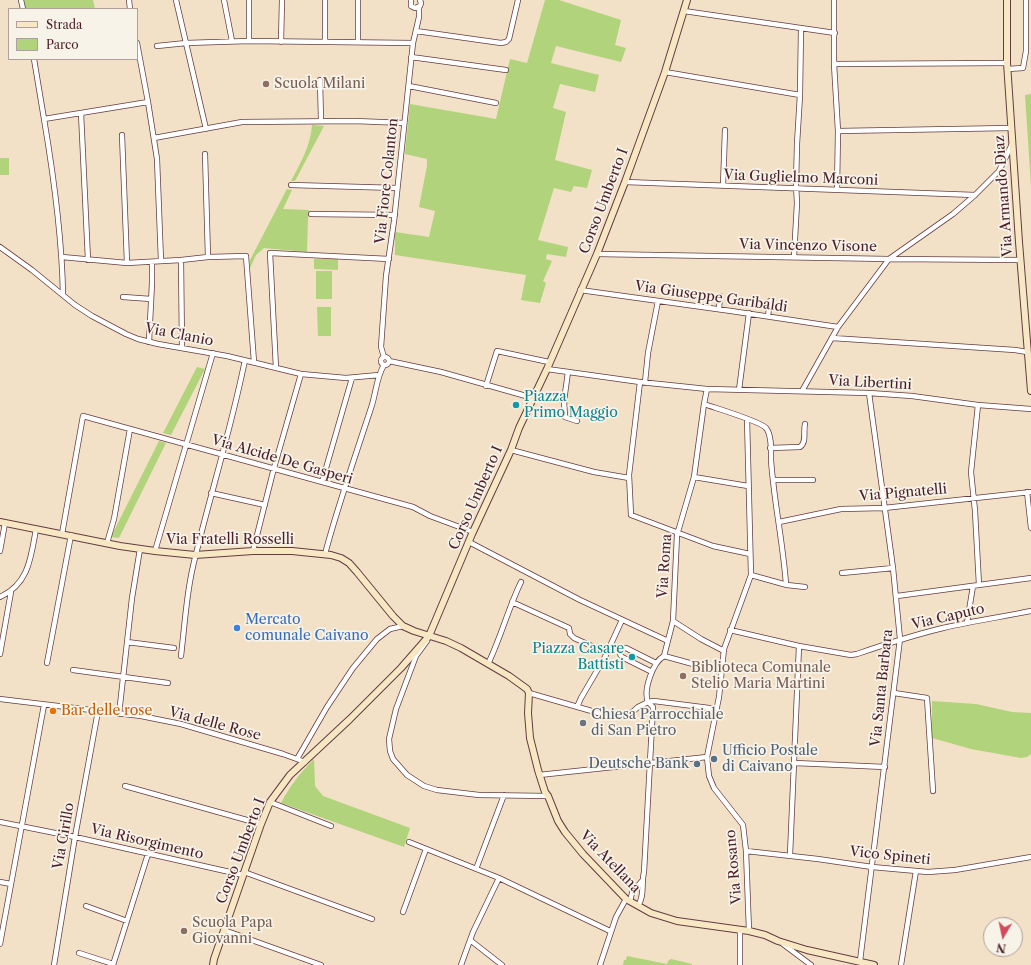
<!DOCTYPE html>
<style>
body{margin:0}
#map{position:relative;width:1031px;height:965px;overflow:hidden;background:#f2e1c6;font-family:"Libre Caslon Text",serif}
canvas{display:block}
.legend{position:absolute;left:8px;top:8px;width:130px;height:52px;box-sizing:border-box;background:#f7f3e8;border:1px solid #b29e9c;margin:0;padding:5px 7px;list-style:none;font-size:12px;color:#4a1f2b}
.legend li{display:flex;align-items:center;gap:8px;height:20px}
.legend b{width:20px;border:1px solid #b29e9c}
.north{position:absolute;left:983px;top:917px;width:40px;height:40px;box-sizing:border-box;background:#f7f3e8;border:1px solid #b29e9c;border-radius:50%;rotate:189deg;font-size:11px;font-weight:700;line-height:16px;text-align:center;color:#4a1f2b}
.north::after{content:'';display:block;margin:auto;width:14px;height:18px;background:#d1495b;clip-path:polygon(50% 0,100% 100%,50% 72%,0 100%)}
</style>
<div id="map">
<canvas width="1031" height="965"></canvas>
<ul class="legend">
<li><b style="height:5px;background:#f7e8c3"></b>Strada</li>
<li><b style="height:11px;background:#b1d37b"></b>Parco</li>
</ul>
<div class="north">N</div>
</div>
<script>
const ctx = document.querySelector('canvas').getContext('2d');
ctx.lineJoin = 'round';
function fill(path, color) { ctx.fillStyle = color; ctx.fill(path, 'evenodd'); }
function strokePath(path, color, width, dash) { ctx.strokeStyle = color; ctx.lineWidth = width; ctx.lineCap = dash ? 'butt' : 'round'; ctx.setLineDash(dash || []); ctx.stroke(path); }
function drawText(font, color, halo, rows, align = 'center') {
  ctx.font = font + ' "Libre Caslon Text",serif'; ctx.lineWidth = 3.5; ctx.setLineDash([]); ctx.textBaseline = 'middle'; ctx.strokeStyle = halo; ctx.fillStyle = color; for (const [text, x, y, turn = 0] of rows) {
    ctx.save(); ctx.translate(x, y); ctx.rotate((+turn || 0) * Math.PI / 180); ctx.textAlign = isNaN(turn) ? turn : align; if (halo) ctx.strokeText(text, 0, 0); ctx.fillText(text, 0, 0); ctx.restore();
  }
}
fill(new Path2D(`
 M23 0H93L95 9H25Z
 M545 0H559L621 20 615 45 626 48 621 62 556 46 551 63 599 75 595 92 560 84 553 108 566 112 555 160 592 170 587 188 574 186 571 192 554 188 538 240 568 247 566 257 547 254 546 259 552 261 543 281 546 283 540 303 521 300 526 275 395 255V232L429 237 435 211 419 207 427 166V159L405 154 410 104 496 119 510 59 527 63Z
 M1031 94V186L1025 95Z
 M312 125 324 126 295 181H291C300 164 311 145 312 125Z
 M0 158H9V175H0Z
 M287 189 292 190 283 209 309 210 308 218 307 252 264 248 256 255 250 268V260Z
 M314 259H338V270L314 269Z
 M316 271H332V299H316Z
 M317 307H331V336H318Z
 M197 367 205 369 171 435 163 433Z
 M159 441 166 443 119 538 111 537Z
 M932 701 976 704 1012 712 1031 713V754L1027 757 1021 758 971 749 932 738Z
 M314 759 315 786 323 796 410 828 404 847 281 803C290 786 300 773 314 759Z
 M627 956 667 964 668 961 671 959 692 964V965H623L624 960H626Z`), '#b1d37b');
const street = new Path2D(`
 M21 0 23 9
 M129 0 130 9
 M176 0 206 129
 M224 0 232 41
 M411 0V6L415 8 420 6 421 3 420 0
 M834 0V64L838 131 837 190
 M684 11 835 33
 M416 31 501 43 506 42 509 39 518 0
 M249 41V0
 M281 42 282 0
 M325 42V0
 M358 42V0
 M137 43 148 102 157 159 161 261
 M157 46 186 43 249 41 413 43
 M411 57 506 70
 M34 59 44 119 148 102
 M834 64 1007 63
 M1008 69 1023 68 1026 51V0
 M665 72 800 95
 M320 80 321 121
 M409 86 496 103
 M81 113 88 260
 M44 119C54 178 62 236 63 295
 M838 131 1011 128
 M122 135 127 263
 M154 138 242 122 355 121 404 123
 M205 154 208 257
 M625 182 975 195
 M291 185 397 188
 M723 186 725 130
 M311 214 395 215
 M0 247 32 270 75 305 92 316 126 334 138 339 158 344 227 356 301 374 346 378 379 375
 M597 254 889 259 1020 260
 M62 257 127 263 181 260 208 257 246 256 254 362
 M794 257 797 203 796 185 797 144 800 95 801 28
 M181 260 182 348
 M580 290 731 311 838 327
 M123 297 151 299
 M719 309 720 296
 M768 316 770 301
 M832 338 1015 350 1027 352
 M149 342 152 283V262
 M381 361a4 4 0 1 1 8 0a4 4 0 1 1-8 0Z
 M384 357 381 347 386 276 394 221 413 43 419 17V8
 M389 361 441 372 533 398
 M276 368 270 253 389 259
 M547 369 640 382 707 389 869 393 912 396 978 405 1031 409
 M568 372 564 401 565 417 577 421
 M640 382 629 475 631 515 713 546 750 554
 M645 382 648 353 658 301
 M486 386 497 351 549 362
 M707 389 704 404C715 408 760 421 766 428 772 435 771 451 771 460 774 502 783 543 786 584
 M739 390 749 313
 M802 391 838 327 889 259 953 214 975 195 999 171 1012 144
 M978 405 971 472 975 511 979 585
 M747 419 751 575 724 649 719 697 707 757 709 776 714 788 743 825 746 851 749 931
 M770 448 800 447C807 442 803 432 805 424
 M511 450 594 472 629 478
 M694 477 748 486
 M773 480H813
 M322 482 352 378
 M1027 492 1031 528
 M211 493 265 505
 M779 522 841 509 884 508 1031 492
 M62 534 83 416 413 507 430 516 473 532
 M469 542 580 600 668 641
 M107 543 114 519 130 429
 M0 551 5 523
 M155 551 213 353
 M253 551 274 468 301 374
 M325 554C338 505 355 457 371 408 376 394 376 378 384 365
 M842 573 893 568
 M751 575 787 585 805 587
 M897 596 1031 578
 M0 597C29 584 31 557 36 529
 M512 602 569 628 570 634 574 638 607 653
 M673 621 701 639 724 651
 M967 623 973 586
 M730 630 799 646 851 655 857 654C886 644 914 635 943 628 972 621 1002 617 1031 611
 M427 641 416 656 396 709 389 739 390 751 393 759 407 775 424 786 437 790 479 795 548 796
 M127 642 174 648
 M0 654 11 592
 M181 656C185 622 187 587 196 554 212 489 232 425 245 360
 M664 656 722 672
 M47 663 71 535
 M488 664C501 637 508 609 521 582
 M73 670 168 683
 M652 672 622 657C618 653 621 648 626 648L656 663
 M529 693 609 716 624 717 629 715 638 707 648 702 654 701 717 709
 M894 693 927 698 933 791
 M0 699 141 716 181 724 283 754 305 762
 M648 702C643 690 653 662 664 656L673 621 677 535 694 477 704 404
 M577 707 581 698 605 657 622 620
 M119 714 132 598 140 549
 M297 759 327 707 353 668 377 639 390 629 403 626
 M795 763 885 767
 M539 775 707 757
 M125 786 261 824
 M270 802 331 826
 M0 822 75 837 243 875
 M409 842 499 878 610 931
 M746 851 818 859 872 867 928 872 955 870 1031 857
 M790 855 799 646
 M476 869 504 795
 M244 872 372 919
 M0 882 11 884
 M630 901 632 893 642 881
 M86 906 127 921
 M638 906C645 895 641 884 644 872L653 707 648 702
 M403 912 426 849
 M224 930 321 965
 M740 931V965
 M470 940 502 965
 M0 944 44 705
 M783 944 811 965
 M79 953 113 964
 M860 961 900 639 893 568 869 393
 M54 965 75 837 98 711
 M113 965 148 854
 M461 965 473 932 499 878
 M600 965 616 917 626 899
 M901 965 916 871`);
const secondary = new Path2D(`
 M1007 0V63L1019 242 1031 391
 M0 522 120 546 155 551 195 555 253 551H292L331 555 341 558 349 563 357 572 393 616 403 626 414 631 446 641 461 648 509 676 527 689 529 693 528 713 530 738 538 770 545 792 548 796 558 821 565 832 583 854 626 899 651 913 677 921 749 931 765 935 778 941 807 950 874 965
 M213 965 214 959 261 824 270 802 290 775 350 719 401 668 429 636 472 534 511 450 519 428 547 369 597 254 625 182 665 72 687 0`);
strokePath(street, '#633c42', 6);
strokePath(secondary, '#633c42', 8);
strokePath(street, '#fff', 4.5);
strokePath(secondary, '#f7e8c3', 6);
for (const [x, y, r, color] of [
 [266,84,4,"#8d6e63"],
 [516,405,4,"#0f9aa8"],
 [237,628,4,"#3f7fe0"],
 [632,657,4,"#0f9aa8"],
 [683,676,4,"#8d6e63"],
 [53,711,4,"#e8710a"],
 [583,723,4,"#6b7280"],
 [714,759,4,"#5c6f8a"],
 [697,764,4,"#5c6f8a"],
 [184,931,4,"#8d6e63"]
]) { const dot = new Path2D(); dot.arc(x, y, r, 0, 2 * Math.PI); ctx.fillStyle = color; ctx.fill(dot); strokePath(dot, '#f7f3e8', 1.5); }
drawText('14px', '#785e54', '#f7f3e8', [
 ["Scuola Milani",274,84],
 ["Biblioteca Comunale",691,668],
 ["Stelio Maria Martini",691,684],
 ["Scuola Papa",192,923],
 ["Giovanni",192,939]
], 'left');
drawText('14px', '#4a1f2b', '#f7f3e8', [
 ["Via Guglielmo Marconi",801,178,2],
 ["Via Fiore Colanton",387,181,-84],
 ["Via Armando Diaz",1004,196,-94],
 ["Corso Umberto I",604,201,-69],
 ["Via Vincenzo Visone",808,246,1],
 ["Via Giuseppe Garibaldi",711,297,8],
 ["Via Clanio",179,335,11],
 ["Via Libertini",870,383,3],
 ["Via Alcide De Gasperi",282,460,16],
 ["Via Pignatelli",903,493,-5],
 ["Corso Umberto I",476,498,-66],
 ["Via Fratelli Rosselli",230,540],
 ["Via Roma",665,566,-86],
 ["Via Caputo",948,617,-13],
 ["Via Santa Barbara",882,688,-84],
 ["Via delle Rose",215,724,15],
 ["Via Cirillo",64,836,-80],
 ["Via Risorgimento",147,842,13],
 ["Corso Umberto I",241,851,-69],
 ["Vico Spineti",890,856,6],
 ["Via Atellana",610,862,46],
 ["Via Rosano",734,867,-95]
]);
drawText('14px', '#0d838f', '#f7f3e8', [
 ["Piazza",524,397],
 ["Primo Maggio",524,413],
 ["Piazza Casare",624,649,"right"],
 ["Battisti",624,665,"right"]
], 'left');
drawText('14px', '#366cbe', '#f7f3e8', [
 ["Mercato",245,620],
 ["comunale Caivano",245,636]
], 'left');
drawText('14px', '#c56008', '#f7f3e8', [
 ["Bar delle rose",61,711]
], 'left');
drawText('14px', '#5b616d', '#f7f3e8', [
 ["Chiesa Parrocchiale",591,715],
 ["di San Pietro",591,731]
], 'left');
drawText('14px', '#4e5e75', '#f7f3e8', [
 ["Ufficio Postale",722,751],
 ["di Caivano",722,767],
 ["Deutsche Bank",689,764,"right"]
], 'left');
</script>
